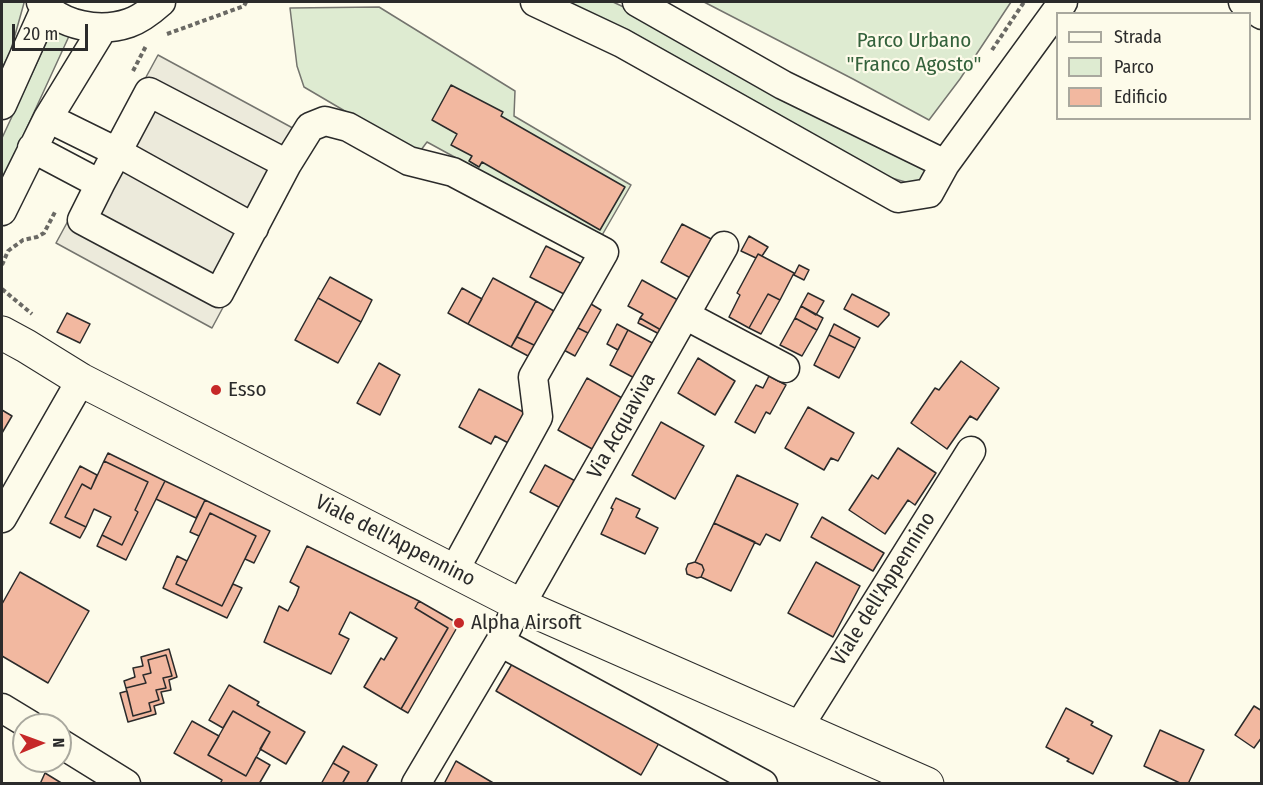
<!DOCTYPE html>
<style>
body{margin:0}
#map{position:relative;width:1263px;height:785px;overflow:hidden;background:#fdfbea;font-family:"Fira Sans Condensed",sans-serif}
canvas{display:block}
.frame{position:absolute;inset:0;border:3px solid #2b2b2b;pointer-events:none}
.legend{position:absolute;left:1056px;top:12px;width:195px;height:108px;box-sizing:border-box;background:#fdfbea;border:2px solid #a9a89e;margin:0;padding:8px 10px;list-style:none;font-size:18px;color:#2b2b2b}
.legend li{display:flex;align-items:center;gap:12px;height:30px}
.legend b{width:30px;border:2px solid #a9a89e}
.north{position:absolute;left:12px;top:713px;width:60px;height:60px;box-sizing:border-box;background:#fdfbea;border:2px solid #a9a89e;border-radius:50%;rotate:89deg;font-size:16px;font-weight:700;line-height:24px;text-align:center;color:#2b2b2b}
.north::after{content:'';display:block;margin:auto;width:21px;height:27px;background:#c62828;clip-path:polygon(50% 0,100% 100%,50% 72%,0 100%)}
.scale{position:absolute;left:12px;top:24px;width:76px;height:27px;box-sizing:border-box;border:3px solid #2b2b2b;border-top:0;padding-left:8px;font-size:18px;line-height:21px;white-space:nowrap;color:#2b2b2b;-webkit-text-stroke:4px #fdfbea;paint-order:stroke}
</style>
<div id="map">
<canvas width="1263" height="785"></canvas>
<div class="frame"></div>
<ul class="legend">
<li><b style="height:8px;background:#fdfbea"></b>Strada</li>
<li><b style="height:16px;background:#deebd1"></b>Parco</li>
<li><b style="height:16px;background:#f2b8a0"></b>Edificio</li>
</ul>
<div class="north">N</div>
<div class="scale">20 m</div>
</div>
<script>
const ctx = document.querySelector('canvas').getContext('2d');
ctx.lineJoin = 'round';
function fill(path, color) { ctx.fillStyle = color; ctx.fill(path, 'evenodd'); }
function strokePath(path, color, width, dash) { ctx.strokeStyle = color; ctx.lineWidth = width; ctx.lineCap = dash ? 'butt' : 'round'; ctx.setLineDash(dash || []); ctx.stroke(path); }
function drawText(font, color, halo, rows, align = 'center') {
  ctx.font = font + ' "Fira Sans Condensed",sans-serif'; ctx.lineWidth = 4.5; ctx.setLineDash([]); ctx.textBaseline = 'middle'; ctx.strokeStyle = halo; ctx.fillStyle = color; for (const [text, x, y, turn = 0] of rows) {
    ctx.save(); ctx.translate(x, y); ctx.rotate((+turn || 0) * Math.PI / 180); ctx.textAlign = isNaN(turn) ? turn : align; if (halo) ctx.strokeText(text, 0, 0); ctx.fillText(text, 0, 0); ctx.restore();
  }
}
const green = new Path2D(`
 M2 2H24V3L10 53 2 68Z
 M555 2H613L656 22 933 172 916 185 874 173Z
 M704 2H1011L960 79 929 120 853 79Z
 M379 7 515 91 514 116 631 185 601 237 427 142 418 154 304 87 297 66 290 8Z
 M54 26 70 34 2 182V138Z`);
fill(green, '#deebd1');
strokePath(green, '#74746e', 1.5);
const parking = new Path2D(`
 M158 55 313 139 212 328 56 243Z`);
fill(parking, '#eceadb');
strokePath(parking, '#74746e', 1.5);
const building = new Path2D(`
 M451 85 503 112 501 116 625 187 600 230 482 162 479 167 469 161 472 156 451 145 457 134 432 120Z
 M682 224 717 242 696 281 661 262Z
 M749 236 768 247 762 256 758 254 756 258 741 251Z
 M546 246 588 267 572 298 530 277Z
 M758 254 794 273 780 300 768 294 749 328 729 317 740 295 737 293Z
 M799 265 809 270 804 280 794 275Z
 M330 277 372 300 361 322 318 298Z
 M493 278 536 301 511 347 468 324Z
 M642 280 678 300 661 330 640 318 643 314 628 306Z
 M462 288 482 299 468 324 448 313Z
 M808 293 824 301 816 315 801 306Z
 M768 294 780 300 761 334 749 328Z
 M852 294 889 313V315L878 327 844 309Z
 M318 298 361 322 338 363 295 340Z
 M536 301 554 311 536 346 517 337Z
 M586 301 601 310 588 333 572 325Z
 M801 306 823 318 817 330 795 318Z
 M67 313 90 324 80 343 57 332Z
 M640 318 661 330 665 337 638 323Z
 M795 318 817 330 802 356 780 345Z
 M617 324 628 330 618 350 607 344Z
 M834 324 860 338 855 348 829 335Z
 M572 325 588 333 575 356 560 348Z
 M628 330 656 345 640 381 610 365Z
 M829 335 855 348 839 378 814 365Z
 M517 337 536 346 530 357 511 347Z
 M698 358 735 381 715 415 678 393Z
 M961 361 999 388 977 420 970 416 947 449 911 423 935 388 939 390Z
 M379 363 400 375 380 415 357 403Z
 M769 376 786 385 770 414 766 412 755 433 735 422 756 385 763 388Z
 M587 378 622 398 594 450 558 430Z
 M479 389 531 416 516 447 495 436 491 444 459 427Z
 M808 407 854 433 838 461 831 458 824 470 785 448Z
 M2 410 12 416 2 433Z
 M661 422 704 446 675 499 632 475Z
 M898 448 936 473 915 505 908 500 885 534 849 510 872 475 878 479Z
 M108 453 165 481 126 560 97 546 102 535 122 545 138 512 135 510 148 482 104 461Z
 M104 461 148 482 135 510 138 512 122 545 102 535 111 517 94 509 86 527 65 517 82 484 91 489Z
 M545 465 583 485 568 512 530 492Z
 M80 466 97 475 91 489 82 484 65 517 86 527 80 538 50 523Z
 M737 475 798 504 780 541 766 534 760 545 714 523Z
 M165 481 205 500 196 518 156 499Z
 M616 498 640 509 636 517 658 528 645 554 601 534 613 509 611 508Z
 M205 500 270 531 254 563 245 559 256 536 210 513 199 536 190 532Z
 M210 513 256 536 222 606 176 584Z
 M822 517 884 553 873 571 811 537Z
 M714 523 755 542 731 591 701 577 704 570 702 565 695 562Z
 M307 546 419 601 415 608 448 628 401 709 364 687 381 658 384 660 397 638 350 612 339 634 349 639 331 674 264 642 279 606 288 611 296 595 299 587 290 582Z
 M177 556 187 561 176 584 222 606 233 584 242 588 227 618 163 588Z
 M695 562 702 565 704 570 701 577 697 578 687 574 686 569 688 564Z
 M816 562 860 586 833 637 788 613Z
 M20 572 89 611 48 683 2 656V604Z
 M419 601 459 624 408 713 401 709 448 628 415 608Z
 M169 649 177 677 169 680 171 690 161 692 164 703 154 706 156 714 128 722 120 693 127 691 133 716 151 711 149 703 159 700 156 690 166 688 163 678 172 676 166 655 148 660 151 673 143 675 146 683 126 688 124 681 135 677 133 668 143 666 141 657Z
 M166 655 172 676 163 678 166 688 156 690 159 700 149 703 151 711 133 716 126 688 146 683 143 675 151 673 148 660Z
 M515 659 659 743 641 775 496 691Z
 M229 685 259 702 257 705 305 732 286 764 260 749 270 732 233 711 223 728 209 720Z
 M1254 706 1262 711V737L1254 748 1235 735Z
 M1066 708 1093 722 1091 725 1112 736 1093 774 1067 761 1069 759 1046 747Z
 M233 711 270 732 246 776 208 755Z
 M192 721 219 736 208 755 246 776 256 757 270 765 259 784H220L222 780 174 753Z
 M1160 730 1204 750 1188 784H1182L1144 766Z
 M343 746 377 765 366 784H342L349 772 333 763Z
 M456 761 495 784H444Z
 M333 763 349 772 342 784H321Z
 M45 773 63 784H40Z`);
fill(building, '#f2b8a0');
strokePath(building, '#2b2b2b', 1.5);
const minor = new Path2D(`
 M41 2C61 26 100 33 129 23 141 19 152 10 161 2
 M535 2 622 43 898 198 929 193 945 164 1063 2
 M637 2 783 85 945 164
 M1243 2 1262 15
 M2 105 46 7
 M48 118 117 152 254 228
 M32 148 100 184 82 220 219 293 287 164 149 92 100 184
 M287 164 310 127 325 121 348 127 409 161 453 172 604 252 533 377 538 417 454 571
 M2 211 48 118 103 28
 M685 315 785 368
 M2 518 81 380
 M500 642 763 784
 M2 708 30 725
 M798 728 971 451
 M60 743 126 784
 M416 784 500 642 511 620 525 597 724 246`);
const major = new Path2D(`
 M2 333 26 346 81 380 520 605 927 784`);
strokePath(minor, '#2b2b2b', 31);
strokePath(major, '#2b2b2b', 35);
strokePath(new Path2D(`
 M167 34 244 6 246 2
 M992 50 1024 2
 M133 71 146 46
 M2 265 8 251 23 240 37 237 44 233 55 212
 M2 289 32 314`), '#6a6964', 4, [4.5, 3]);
strokePath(minor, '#fdfbea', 28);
strokePath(major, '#fdfbea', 33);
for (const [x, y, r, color] of [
 [216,390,6,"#c62828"],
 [459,623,6,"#c62828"]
]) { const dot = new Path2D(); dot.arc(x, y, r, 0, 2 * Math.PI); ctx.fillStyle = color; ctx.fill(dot); strokePath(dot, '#fdfbea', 2); }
drawText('21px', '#34623c', '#fdfbea', [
 ["Parco Urbano",914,41],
 ["\"Franco Agosto\"",914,65]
]);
drawText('21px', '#2b2b2b', '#fdfbea', [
 ["Esso",228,390],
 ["Alpha Airsoft",471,623]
], 'left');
drawText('21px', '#2b2b2b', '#fdfbea', [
 ["Via Acquaviva",622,426,-61],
 ["Viale dell'Appennino",395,541,27],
 ["Viale dell'Appennino",884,589,-58]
]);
</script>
